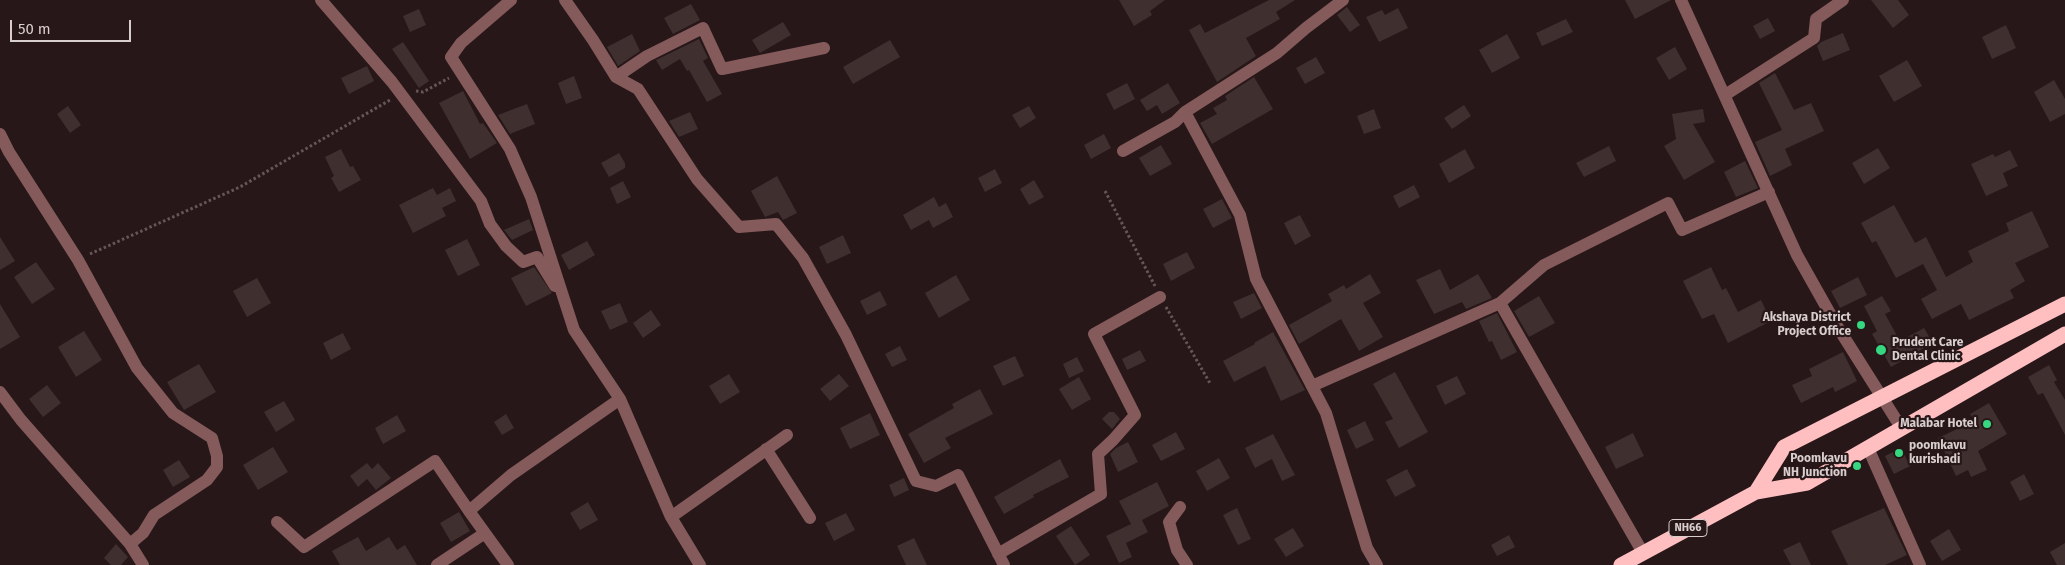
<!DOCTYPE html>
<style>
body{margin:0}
#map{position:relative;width:2065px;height:565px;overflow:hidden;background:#271718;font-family:"Fira Sans",sans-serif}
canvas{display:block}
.scale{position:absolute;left:10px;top:20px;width:121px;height:22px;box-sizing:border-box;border:2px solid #d9cece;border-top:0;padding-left:6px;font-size:15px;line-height:18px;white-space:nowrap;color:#d9cece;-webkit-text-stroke:4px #271718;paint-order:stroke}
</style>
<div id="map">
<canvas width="2065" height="565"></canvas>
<div class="scale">50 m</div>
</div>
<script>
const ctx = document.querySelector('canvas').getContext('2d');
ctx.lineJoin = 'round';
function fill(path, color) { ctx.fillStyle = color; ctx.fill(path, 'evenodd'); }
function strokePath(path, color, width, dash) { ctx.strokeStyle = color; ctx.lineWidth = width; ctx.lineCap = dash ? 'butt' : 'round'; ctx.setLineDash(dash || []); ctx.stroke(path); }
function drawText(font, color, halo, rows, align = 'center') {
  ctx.font = font + ' "Fira Sans",sans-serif'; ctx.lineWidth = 4.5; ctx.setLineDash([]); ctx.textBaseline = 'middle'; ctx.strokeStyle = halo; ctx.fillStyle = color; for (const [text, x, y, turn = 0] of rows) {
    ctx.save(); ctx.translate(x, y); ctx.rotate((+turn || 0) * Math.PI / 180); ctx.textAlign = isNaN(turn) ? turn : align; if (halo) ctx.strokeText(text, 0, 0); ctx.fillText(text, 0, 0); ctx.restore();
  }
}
fill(new Path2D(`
 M1119 0H1165L1150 11 1152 15 1134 26Z
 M1269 0H1295L1276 12 1280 19 1246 38 1256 56 1217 82 1189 30 1200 24 1205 33Z
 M1625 0H1671L1635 19Z
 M1871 0H1898L1909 15 1893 28Z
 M691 4 700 20 673 34 664 18Z
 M1347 7 1360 25 1350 32 1337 15Z
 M1398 8 1408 28 1379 42 1366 17 1382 10 1385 15Z
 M419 9 426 25 410 32 403 16Z
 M1768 18 1775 31 1760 39 1753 26Z
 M1566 19 1573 32 1542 46 1536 33Z
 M783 22 791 35 760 53 752 40Z
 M2006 25 2016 48 1992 59 1982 37Z
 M1843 33 1850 50 1823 61 1817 46 1821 42Z
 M632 34 640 51 618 66 607 47Z
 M1507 34 1520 58 1492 73 1479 50Z
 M699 39 708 58 703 61 722 94 707 102 689 70 687 71 680 59 662 70 656 60Z
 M890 40 900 57 853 84 843 67Z
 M403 42 429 81 419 88 392 49Z
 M1675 47 1687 69 1669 80 1656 58Z
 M1316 57 1325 73 1305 84 1296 68Z
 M1907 60 1922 86 1894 102 1879 76Z
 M367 66 374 81 349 94 341 78Z
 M1775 73 1794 110 1811 103 1824 131 1785 149 1792 165 1770 176 1755 142 1782 130 1759 83Z
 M574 76 582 98 566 104 558 83Z
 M1254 77 1273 109 1212 144 1200 123 1217 114 1213 108 1227 100 1225 96Z
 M2054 80 2065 99V114L2050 122 2034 92Z
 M1127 83 1135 99 1114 110 1106 94Z
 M1168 83 1180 103 1162 114 1157 105 1147 111 1140 100Z
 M463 91 480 124 483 123 497 143 470 159 439 103Z
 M527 104 535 124 510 134 498 115Z
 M1464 105 1471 116 1452 129 1444 118Z
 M68 106 81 125 70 133 57 114Z
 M1029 106 1036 118 1020 128 1012 115Z
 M1374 109 1381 128 1364 134 1357 116Z
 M1703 109 1705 122 1693 124 1715 162 1684 180 1664 146 1676 139 1672 114Z
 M690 112 698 129 679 137 669 121Z
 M1104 134 1111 148 1091 159 1084 145Z
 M1161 145 1172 164 1150 176 1139 158Z
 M1609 146 1616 161 1584 177 1576 163Z
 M1878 148 1890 168 1864 184 1852 163Z
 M341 149 350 167 353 166 361 180 339 192 331 178 334 176 325 157Z
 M1465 149 1475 168 1449 183 1439 164Z
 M2010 150 2018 166 2003 173 2008 186 1986 196 1971 164 1993 154 1995 157Z
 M619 153 625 163V168L609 177 601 163Z
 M1745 161 1758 188 1736 197 1724 172Z
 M995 169 1002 183 985 192 978 178Z
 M777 176 797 213 783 220 778 212 765 217 751 191Z
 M1034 180 1044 197 1029 205 1020 189Z
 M623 181 631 197 617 204 610 188Z
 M1414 185 1420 197 1399 208 1393 196Z
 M433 188 437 195 450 188 456 201 442 208 446 216 413 233 399 205Z
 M934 197 939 207 946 203 953 217 933 228 929 220 911 230 903 215Z
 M1222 199 1232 218 1213 228 1203 209Z
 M1894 205 1915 243 1926 237 1946 277 1973 262 1968 251 2009 231 2006 223 2032 211 2049 247 2015 263 2025 281 2010 290 2014 298 1969 320 1961 304 1932 319 1921 299 1937 290 1923 264 1896 278 1876 241 1872 243 1861 223Z
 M1300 215 1311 236 1295 245 1284 223Z
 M529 219 533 230 512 240 504 230Z
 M843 235 851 253 827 264 819 247Z
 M0 237 15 261 0 270Z
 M467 239 480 265 458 276 445 250Z
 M587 241 595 255 569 270 561 255Z
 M1187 252 1195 268 1171 281 1163 264Z
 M36 262 55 289 32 304 14 277Z
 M534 267 552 293 526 306 511 278Z
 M1711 267 1722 290 1726 288 1738 312 1761 300 1771 321 1728 343 1714 314 1702 319 1683 281Z
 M1440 269 1450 290 1478 274 1492 298 1466 309 1462 302 1434 314 1416 280Z
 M1370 274 1381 293 1363 303 1383 337 1359 351 1341 319 1299 344 1289 325 1332 301 1328 294 1344 285 1346 289Z
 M956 275 970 300 939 318 925 293Z
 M1858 277 1867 295 1840 308 1831 291Z
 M257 278 271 303 247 317 233 291Z
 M880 291 887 305 867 315 860 301Z
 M1254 293 1262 308 1241 319 1233 302Z
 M1539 296 1555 323 1529 337 1514 311Z
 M1882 296 1891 311 1885 314 1900 341 1924 328 1933 343 1891 367 1872 334 1877 331 1864 306Z
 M620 303 628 322 610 330 601 311Z
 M0 304 20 337 0 349Z
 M651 310 661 325 643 338 633 323Z
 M1497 313 1517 352 1501 360 1492 341 1489 342 1479 321Z
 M84 331 102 360 76 377 58 347Z
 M1273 332 1305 390 1281 401 1265 366 1234 382 1223 361 1255 344 1254 343Z
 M343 333 351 349 331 360 323 343Z
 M900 346 907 360 892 367 885 354Z
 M1140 350 1146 361 1127 370 1122 359Z
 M1843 352 1857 381 1835 392 1833 387 1801 403 1792 385 1812 376 1809 369Z
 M1015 356 1024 376 1003 386 993 366Z
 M1077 357 1084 371 1069 378 1063 364Z
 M199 364 216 392 184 410 167 382Z
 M2049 365 2057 380 2054 382 2065 400V435L2043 393 2038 395 2028 377Z
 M1395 372 1428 432 1399 448 1385 422 1393 419 1373 384Z
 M729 374 740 392 720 404 709 386Z
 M839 374 849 386 830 401 820 389Z
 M1457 376 1466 394 1445 405 1436 386Z
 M1079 377 1091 399 1072 410 1059 389Z
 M47 385 61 403 43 417 29 399Z
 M980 389 993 414 945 438 951 448 924 463 908 434 954 408 952 404Z
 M284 401 295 420 276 432 264 412Z
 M1989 403 2007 434 1978 451 1987 470 1971 477 1968 470 1956 476 1938 438 1974 421 1970 414Z
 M1109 412H1114L1120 419 1112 429 1102 419Z
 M870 413 880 435 850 449 840 428Z
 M506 414 514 428 502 435 494 422Z
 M397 415 406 431 383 444 375 428Z
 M1365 421 1374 440 1356 449 1347 430Z
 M1176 432 1185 449 1161 461 1152 445Z
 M1633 433 1644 456 1616 469 1605 447Z
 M1273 434 1295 475 1282 481 1272 459 1255 468 1245 448Z
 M1128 442 1138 462 1118 472 1110 454 1116 448Z
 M273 447 288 472 258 490 243 465Z
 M1901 448 1910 466 1894 474 1885 456Z
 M1219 458 1230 478 1207 491 1196 471Z
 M1060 459 1069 477 1033 495 1034 497 1004 514 994 497Z
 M179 460 190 477 173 487 163 470Z
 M367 463 372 469 378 463 391 478 376 490 367 479 358 487 350 476Z
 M1407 469 1416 486 1395 497 1386 480Z
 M2024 474 2034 494 2020 501 2010 482Z
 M904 478 909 490 894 497 889 485Z
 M1157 482 1169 506 1142 520 1148 532 1126 543 1132 557 1119 563 1106 536 1131 524 1119 501Z
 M588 502 598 520 580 530 570 513Z
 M1237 508 1251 539 1238 545 1223 515Z
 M1884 508 1907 555 1885 565H1848L1831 531Z
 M459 512 470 531 451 542 440 523Z
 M846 513 855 530 834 541 825 523Z
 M1071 526 1090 555 1075 565 1056 536Z
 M1293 528 1304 546 1286 557 1274 539Z
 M1949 529 1961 550 1942 561 1930 541Z
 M1509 535 1515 547 1497 556 1491 545Z
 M358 537 366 551 389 537 397 550 405 545 417 565H340L332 551Z
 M914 538 927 565H906L897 546Z
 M1800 542 1811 565H1791L1783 550Z
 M2065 543V565H2057L2050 552Z
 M116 544 128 557 121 565H111L104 558Z`), '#402f2f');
strokePath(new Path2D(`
 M416 91 423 92 449 78
 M1105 191 1155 286
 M90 254 240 187 390 100
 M1166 307 1211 385`), '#655758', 3, [2.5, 2.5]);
strokePath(new Path2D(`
 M321 0 392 82 481 201 490 224 506 246 523 262 537 257 555 286
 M565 0 593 40 616 77 638 89 697 179 739 227 776 224 803 258 846 335 916 481 936 486 958 475 1004 565
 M1681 0 1797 255 1837 326 1902 429
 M616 77 647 56 703 28 722 69 824 48
 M1725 95 1814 38 1816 19 1843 0
 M1185 112 1240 215 1256 279 1326 413 1367 548 1377 565
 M0 134 9 152 78 260 137 368 173 413 212 438 217 456V467L207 480 154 515 143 533 130 544 143 565
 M1123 151 1175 122 1185 112 1277 53 1306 28 1343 0
 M1500 303 1643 553
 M1312 386 1500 303 1544 265 1668 203 1682 230 1769 192
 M0 392 21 420 130 544
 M620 399 671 517
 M1868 448 1920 565
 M766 449 810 518
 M1180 507 1169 522 1177 550 1187 565
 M277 522 304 547 435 461 469 511
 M998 554 1101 494 1098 454 1113 440 1135 415 1094 334 1160 297
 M437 565 485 533
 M508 565 469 511 511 475 620 399 574 330 531 197 510 149 451 57 461 43 511 0
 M700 565 671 517 787 435`), '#845a5b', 12);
strokePath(new Path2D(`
 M1756 492 1784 447 2065 304
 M1621 565 1756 492 1807 483 2065 334`), '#ffbfc0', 15);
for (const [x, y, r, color] of [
 [1861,325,5,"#35d881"],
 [1881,350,6,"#35d881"],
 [1987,424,5,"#35d881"],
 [1899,453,5,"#35d881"],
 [1857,466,5,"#35d881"]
]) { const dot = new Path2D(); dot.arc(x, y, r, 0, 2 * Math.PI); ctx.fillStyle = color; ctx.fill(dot); strokePath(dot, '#271718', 2); }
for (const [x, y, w] of [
 [1688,528,38]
]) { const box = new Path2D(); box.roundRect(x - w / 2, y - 8.5, w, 17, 4); ctx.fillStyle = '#271718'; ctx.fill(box); strokePath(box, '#d9cece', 1); }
drawText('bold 11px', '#d9cece', null, [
 ["NH66",1688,528]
]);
drawText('bold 12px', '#d9cece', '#271718', [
 ["Akshaya District",1851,318],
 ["Project Office",1851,332],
 ["Prudent Care",1892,343,"left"],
 ["Dental Clinic",1892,357,"left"],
 ["Malabar Hotel",1977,424],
 ["poomkavu",1909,446,"left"],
 ["kurishadi",1909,460,"left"],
 ["Poomkavu",1847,459],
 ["NH Junction",1847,473]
], 'right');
</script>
